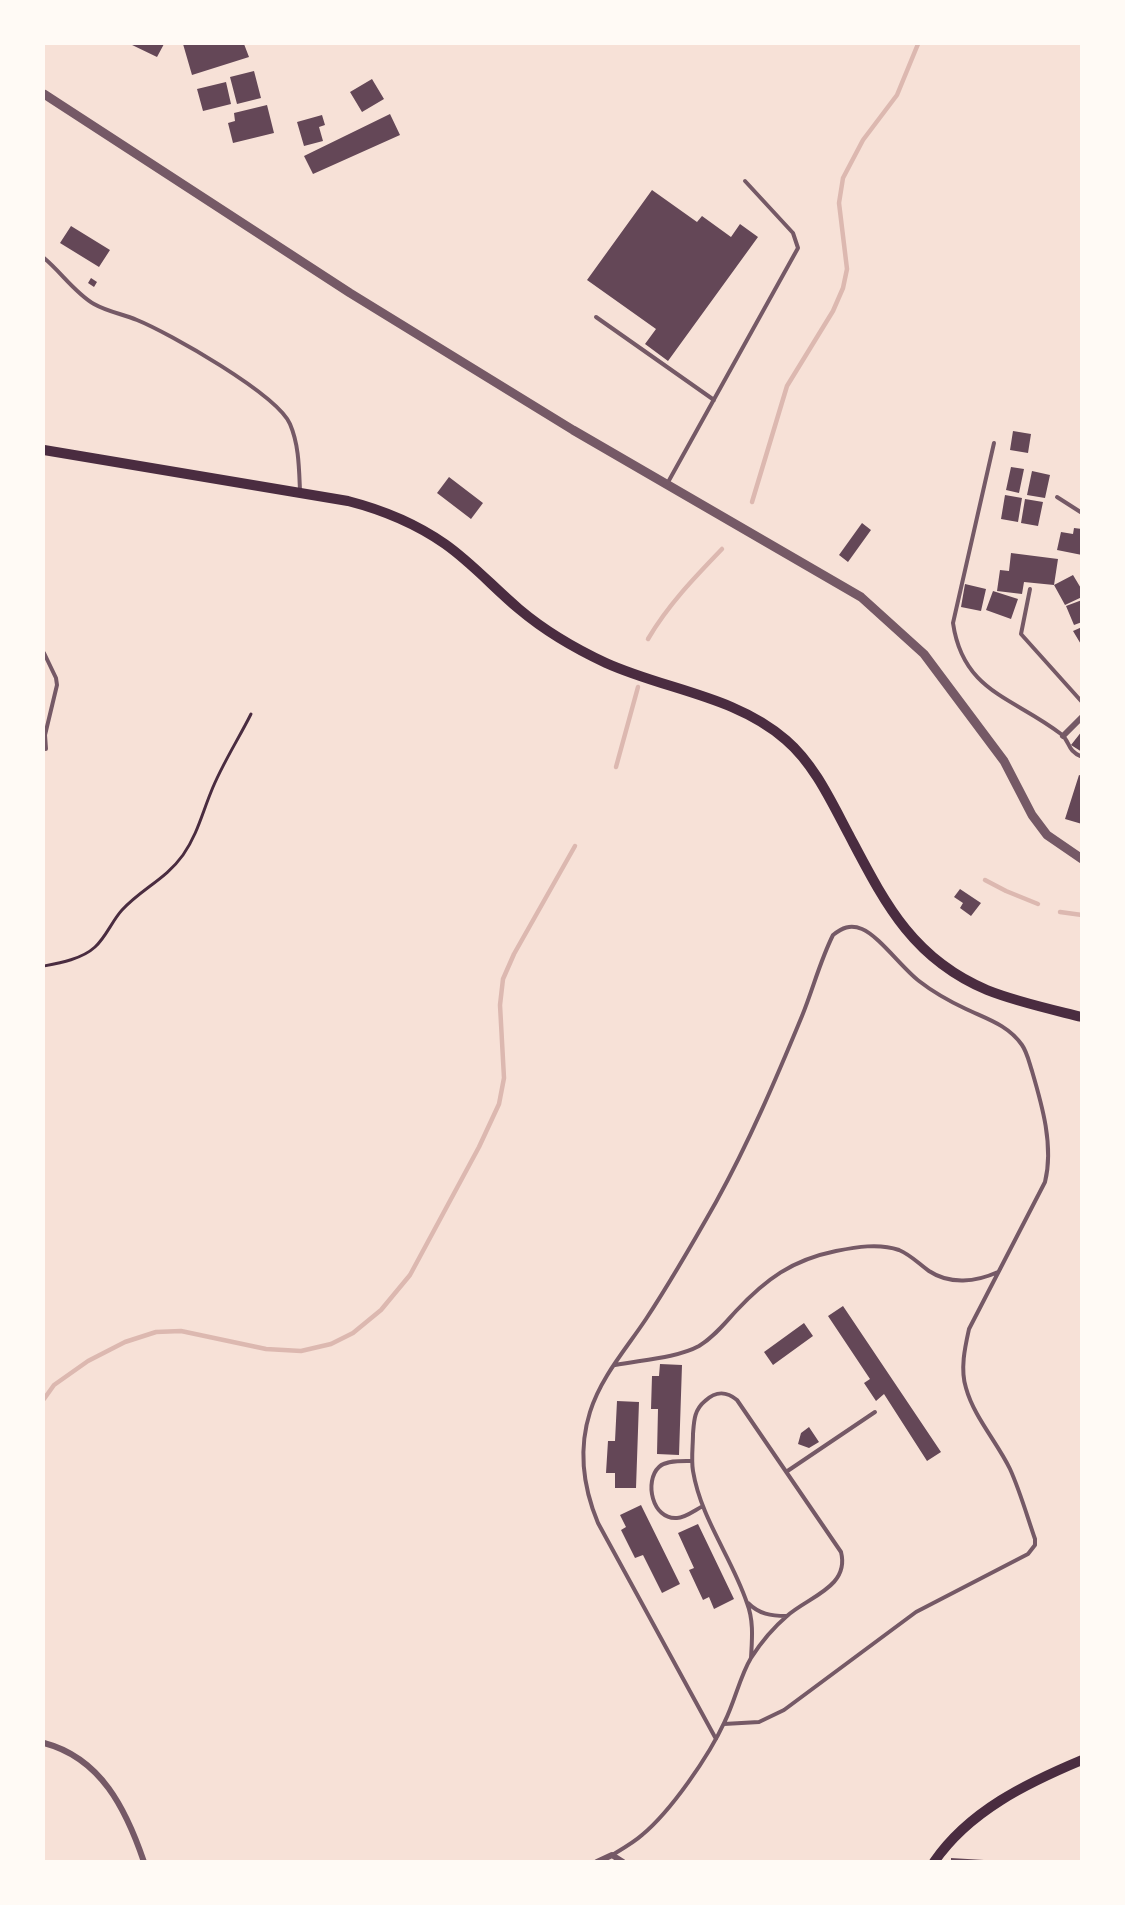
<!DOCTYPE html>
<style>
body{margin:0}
#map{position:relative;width:1125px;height:1905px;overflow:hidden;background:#f7e1d7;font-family:Manrope,sans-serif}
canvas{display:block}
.frame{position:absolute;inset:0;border:45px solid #fffaf5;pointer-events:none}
</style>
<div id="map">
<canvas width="1125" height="1905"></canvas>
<div class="frame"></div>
</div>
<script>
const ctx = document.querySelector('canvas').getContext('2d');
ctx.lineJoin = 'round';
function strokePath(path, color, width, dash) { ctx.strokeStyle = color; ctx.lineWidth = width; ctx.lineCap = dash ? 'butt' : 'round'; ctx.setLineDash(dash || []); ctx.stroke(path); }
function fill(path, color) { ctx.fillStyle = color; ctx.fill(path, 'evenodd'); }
strokePath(new Path2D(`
 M752 502 787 386 833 311 843 288 847 269 839 203 843 178 863 140 897 95 918 44
 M648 639C668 605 694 578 722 549
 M616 767 638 687
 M985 880 1006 891 1038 904
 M1060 912 1082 915
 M44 1399 54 1385 88 1361 125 1342 156 1332 181 1331 266 1349 301 1351 331 1344 353 1333 381 1310 410 1275 479 1147 499 1104 504 1078 500 1005 503 979 514 954 575 846`), '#dcb8b0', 4.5);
fill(new Path2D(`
 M130 44H164L157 57Z
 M183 44H244L249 57 192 75Z
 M254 71 261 98 237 104 230 77Z
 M372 79 384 99 362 112 350 92Z
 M226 82 231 104 203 111 197 89Z
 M267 105 274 133 233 143 228 123 235 121 234 113Z
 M390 114 400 135 313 174 304 156Z
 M322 115 325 125 319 127 323 141 304 146 297 122Z
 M652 190 697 222 702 216 731 237 740 224 758 237 668 361 645 344 656 329 587 280Z
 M71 226 110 250 99 267 60 243Z
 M91 278 97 282 94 287 88 283Z
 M1013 431 1031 434 1028 453 1010 450Z
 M1011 467 1024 469 1019 493 1006 490Z
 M1032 471 1050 475 1045 498 1027 495Z
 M449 477 483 503 471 519 437 493Z
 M1005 495 1022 498 1018 522 1001 519Z
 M1025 499 1043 502 1038 526 1021 523Z
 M862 523 871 530 848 562 839 555Z
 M1074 528 1082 529V555L1057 550 1061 532 1073 534Z
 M1011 553 1058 559 1054 585 1024 582 1022 594 997 591 1000 570 1009 571Z
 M1073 575 1082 590V597L1065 605 1054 585Z
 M965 584 986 589 981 611 961 607Z
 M993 591 1018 599 1011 619 986 610Z
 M1082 600V622L1074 625 1066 606Z
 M1082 627V646L1073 631Z
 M1082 731V752L1071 745Z
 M1079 775 1082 776V824L1065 819Z
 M960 889 981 903 971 916 960 908 963 903 954 897Z
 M843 1306 941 1452 927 1461 884 1394 876 1401 864 1383 870 1379 828 1316Z
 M804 1323 813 1336 773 1365 764 1352Z
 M660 1364 682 1365 679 1455 657 1454 658 1409H651L652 1376H659Z
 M617 1401 639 1402 636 1488H615V1473H606L608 1441H615Z
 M809 1427 819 1442 809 1448 798 1444 801 1433Z
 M641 1505 680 1584 662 1593 643 1555 635 1558 621 1530 626 1527 620 1515Z
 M698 1524 734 1599 714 1609 709 1597 703 1600 689 1570 694 1568 678 1533Z
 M951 1858 984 1860V1862H951Z`), '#644757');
strokePath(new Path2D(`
 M44 966C60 963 82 959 95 947 106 937 112 921 122 910 141 889 166 879 183 855 197 835 202 814 211 792 221 766 238 740 251 714`), '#4a2c40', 3);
strokePath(new Path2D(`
 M44 258C61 272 75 293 94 304 108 312 123 314 137 320 169 333 277 394 290 424 299 445 299 468 300 491
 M596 317 714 400
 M994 443 953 623C963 692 1013 697 1061 734 1071 742 1066 750 1082 757
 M667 484 798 248 793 233 745 181
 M1057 497 1082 513
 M1030 589 1021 634 1082 702
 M44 653 56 678 57 685 45 735 46 749
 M615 1365C640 1360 677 1358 699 1346 714 1337 725 1323 736 1311 766 1279 792 1260 836 1251 856 1247 879 1243 899 1250 911 1255 919 1264 929 1271 950 1285 976 1282 998 1272
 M692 1461C683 1461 666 1460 659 1467 644 1481 652 1520 677 1518 685 1518 695 1510 703 1506
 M786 1472 875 1412
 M748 1603C759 1614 771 1616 786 1616
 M716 1739 598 1523C583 1487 578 1450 590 1412 601 1377 626 1349 646 1319 671 1281 694 1241 716 1202 749 1142 776 1079 802 1016 813 989 820 961 833 935 842 928 850 924 862 929 879 936 902 968 919 981 933 992 949 1001 966 1009 987 1019 1008 1025 1022 1045 1027 1052 1029 1062 1032 1071 1042 1105 1054 1146 1045 1182L969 1329C965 1347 960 1369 966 1388 974 1417 997 1442 1010 1469 1020 1491 1027 1516 1035 1539V1545L1028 1554 916 1612 784 1710 759 1722 724 1724
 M612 1855C622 1849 633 1843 642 1835 671 1811 709 1756 725 1721 735 1701 740 1676 751 1658 760 1644 774 1627 787 1616 808 1597 850 1587 841 1552L737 1400C726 1391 716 1391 705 1401 694 1410 694 1421 693 1434 693 1446 691 1459 693 1471 701 1519 732 1558 747 1603 754 1621 752 1640 751 1658`), '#755966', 4);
strokePath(new Path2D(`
 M1063 736 1082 717
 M44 1743C101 1758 126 1809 144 1862
 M597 1862 612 1855 623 1862`), '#755966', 6);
strokePath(new Path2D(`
 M44 94 350 293 573 430 861 597 924 654 1004 761 1032 815 1047 835 1082 859`), '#755966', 9);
strokePath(new Path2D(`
 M44 450 348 501C383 510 415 523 445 544 472 563 494 588 519 609 545 631 576 649 606 663 666 690 736 696 786 740 814 764 831 801 848 833 884 901 911 958 987 990 1017 1002 1050 1009 1082 1017
 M934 1862C969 1811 1027 1783 1082 1760`), '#4a2c40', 10);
</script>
